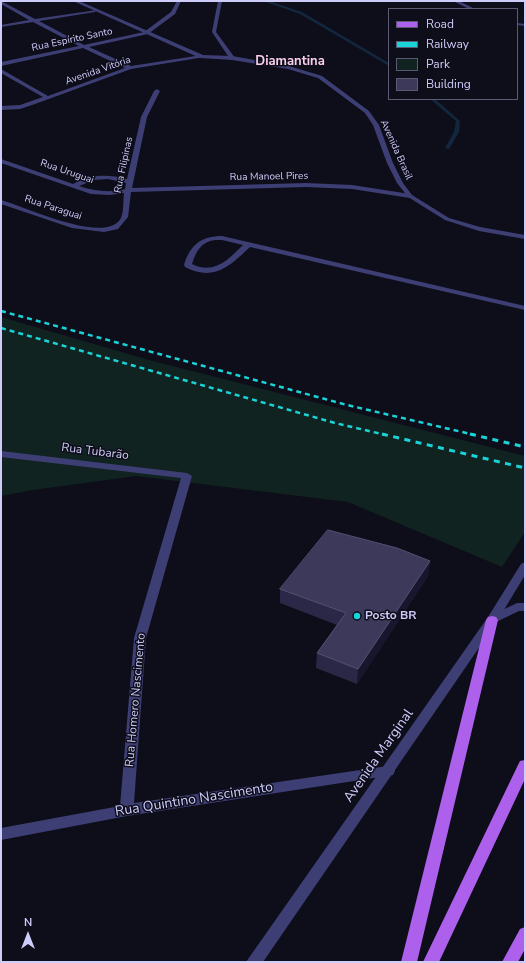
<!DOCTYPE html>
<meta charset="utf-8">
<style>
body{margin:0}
#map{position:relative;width:526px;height:963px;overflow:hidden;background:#0e0d1a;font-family:"Nunito Sans",sans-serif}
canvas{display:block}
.frame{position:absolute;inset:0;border:2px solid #ceccf9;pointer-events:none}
.legend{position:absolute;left:388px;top:8px;width:130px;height:92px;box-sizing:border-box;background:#0e0d1a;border:1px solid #5b5973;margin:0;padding:5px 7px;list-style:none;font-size:12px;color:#ceccf9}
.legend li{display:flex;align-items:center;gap:8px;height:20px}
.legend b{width:20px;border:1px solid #5b5973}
.north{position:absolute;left:8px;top:915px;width:40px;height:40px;-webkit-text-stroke:3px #0e0d1a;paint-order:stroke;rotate:0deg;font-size:11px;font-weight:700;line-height:16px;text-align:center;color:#ceccf9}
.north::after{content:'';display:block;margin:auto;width:14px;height:18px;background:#ceccf9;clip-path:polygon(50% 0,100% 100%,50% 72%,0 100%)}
</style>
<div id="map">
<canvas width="526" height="963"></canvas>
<div class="frame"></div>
<ul class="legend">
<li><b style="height:5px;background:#ad60ec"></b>Road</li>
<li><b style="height:5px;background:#1ad3d7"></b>Railway</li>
<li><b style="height:11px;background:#112321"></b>Park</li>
<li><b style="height:11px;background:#3d395a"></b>Building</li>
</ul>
<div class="north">N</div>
</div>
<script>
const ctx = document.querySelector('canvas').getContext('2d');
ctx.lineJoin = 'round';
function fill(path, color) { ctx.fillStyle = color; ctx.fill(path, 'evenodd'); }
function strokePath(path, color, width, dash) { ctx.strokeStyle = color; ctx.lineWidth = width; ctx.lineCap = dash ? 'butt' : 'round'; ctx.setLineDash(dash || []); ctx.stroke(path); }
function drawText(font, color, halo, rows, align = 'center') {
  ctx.font = font + ' "Nunito Sans",sans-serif'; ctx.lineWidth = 3; ctx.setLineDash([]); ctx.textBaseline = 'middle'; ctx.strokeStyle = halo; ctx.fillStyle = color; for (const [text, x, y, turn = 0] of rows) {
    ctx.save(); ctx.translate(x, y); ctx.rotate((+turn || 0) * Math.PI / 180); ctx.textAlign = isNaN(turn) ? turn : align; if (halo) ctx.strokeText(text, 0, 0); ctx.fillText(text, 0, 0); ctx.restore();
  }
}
fill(new Path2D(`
 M1 317 149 360 525 456V532L502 567 348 502 136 476 33 490 1 496Z`), '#112321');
fill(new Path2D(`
 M263 1H269L302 12 389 63V66L300 14Z
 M430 99H435L460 121 459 132 449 149 445 148 454 132 456 121Z`), '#12273e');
fill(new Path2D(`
 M222 236 525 306V310L250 247C230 266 214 282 185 267L184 265C190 245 201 236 222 236ZM215 240H222L243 245C228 260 214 275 192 264 196 251 201 242 215 240Z`), '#3d3f74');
fill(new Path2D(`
 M1 1 35 19 97 10 95 12 39 21 84 45 144 32 171 12 177 1H181L175 14 148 34 89 47 131 66 202 55 205 57 131 69 35 104 20 109 1 110V106L20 105 43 97 1 73V69L48 96 125 68 83 48 1 66V62L79 46 33 22 1 27V25L29 20 1 4Z
 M218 1H222L216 32 235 58 234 59H230L212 32Z
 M453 1H459L475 9H469Z
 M517 23 525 24V26L517 25Z
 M157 89 160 91 147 117 132 188 306 183 352 185 410 194 413 196 410 198 352 189 306 187 131 192 128 217 118 229 104 232 72 228 1 204V200C24 206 106 246 121 218 124 211 123 200 124 193L110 195 91 194 1 163V159L73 184C90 174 108 174 127 179L141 117 154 91ZM108 179 126 183 125 189C109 193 94 191 79 186L94 180Z
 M1 451 187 473 192 476 146 638 134 803 388 766 393 767 395 771 393 775 127 816 1 840V828L120 806 134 638 181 478 1 457Z
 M517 603H525V611H519L492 624 488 623 486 620 488 617Z`), '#3d3f74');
fill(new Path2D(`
 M73 1H79L203 55 232 56 289 66 322 76 369 111 379 125 393 163 403 183 412 195 449 218 480 227 525 235V239L479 231 445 220 408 197 397 183 387 163 373 125 365 113 318 78 288 69 232 60 200 58Z
 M525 562V575L496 623 263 962H246L488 617 521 564Z`), '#3d3f74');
fill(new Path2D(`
 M492 616 496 617 498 620 417 962H401L486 620 488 617Z
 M525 760V779L439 962H423L518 765 520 761Z
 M525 927V949L518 962H502L520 929Z`), '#ad60ec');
strokePath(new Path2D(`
 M1 311 347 405 475 435
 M1 328 335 423 386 435`), '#1ad3d7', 2.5, [5, 4]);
strokePath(new Path2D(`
 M382 434 525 468
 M470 434 525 447`), '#1ad3d7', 3, [6, 5.5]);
fill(new Path2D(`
 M430 561 428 576 357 684 316 668 317 653 337 625 280 603V589Z`), '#2b2746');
fill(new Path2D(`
 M430 561 428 576 357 684 358 669Z`), '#18152d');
const building = new Path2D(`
 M328 530 397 548 430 561 358 669 317 653 346 613 280 589Z`);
fill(building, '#3d395a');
strokePath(building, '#545073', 1);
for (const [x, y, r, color] of [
 [357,616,4,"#1ad3d7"]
]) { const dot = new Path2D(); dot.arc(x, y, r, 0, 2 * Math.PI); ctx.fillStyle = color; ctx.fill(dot); strokePath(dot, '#0e0d1a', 1.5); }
drawText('10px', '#ceccf9', '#0e0d1a', [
 ["Rua Espírito Santo",72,40,-12],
 ["Avenida Vitória",98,71,-19],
 ["Avenida Brasil",396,150,66],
 ["Rua Filipinas",124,165,-78],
 ["Rua Uruguai",67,172,19],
 ["Rua Manoel Pires",269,177,-1],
 ["Rua Paraguai",53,208,18]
]);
drawText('12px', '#ceccf9', '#0e0d1a', [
 ["Rua Tubarão",95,452,7],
 ["Rua Homero Nascimento",136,700,-85]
]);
drawText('bold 12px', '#ceccf9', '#0e0d1a', [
 ["Posto BR",365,616]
], 'left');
drawText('bold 13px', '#f9ceed', '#0e0d1a', [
 ["Diamantina",290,62]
]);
drawText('14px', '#ceccf9', '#0e0d1a', [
 ["Avenida Marginal",379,756,-55],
 ["Rua Quintino Nascimento",194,800,-9]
]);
</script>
